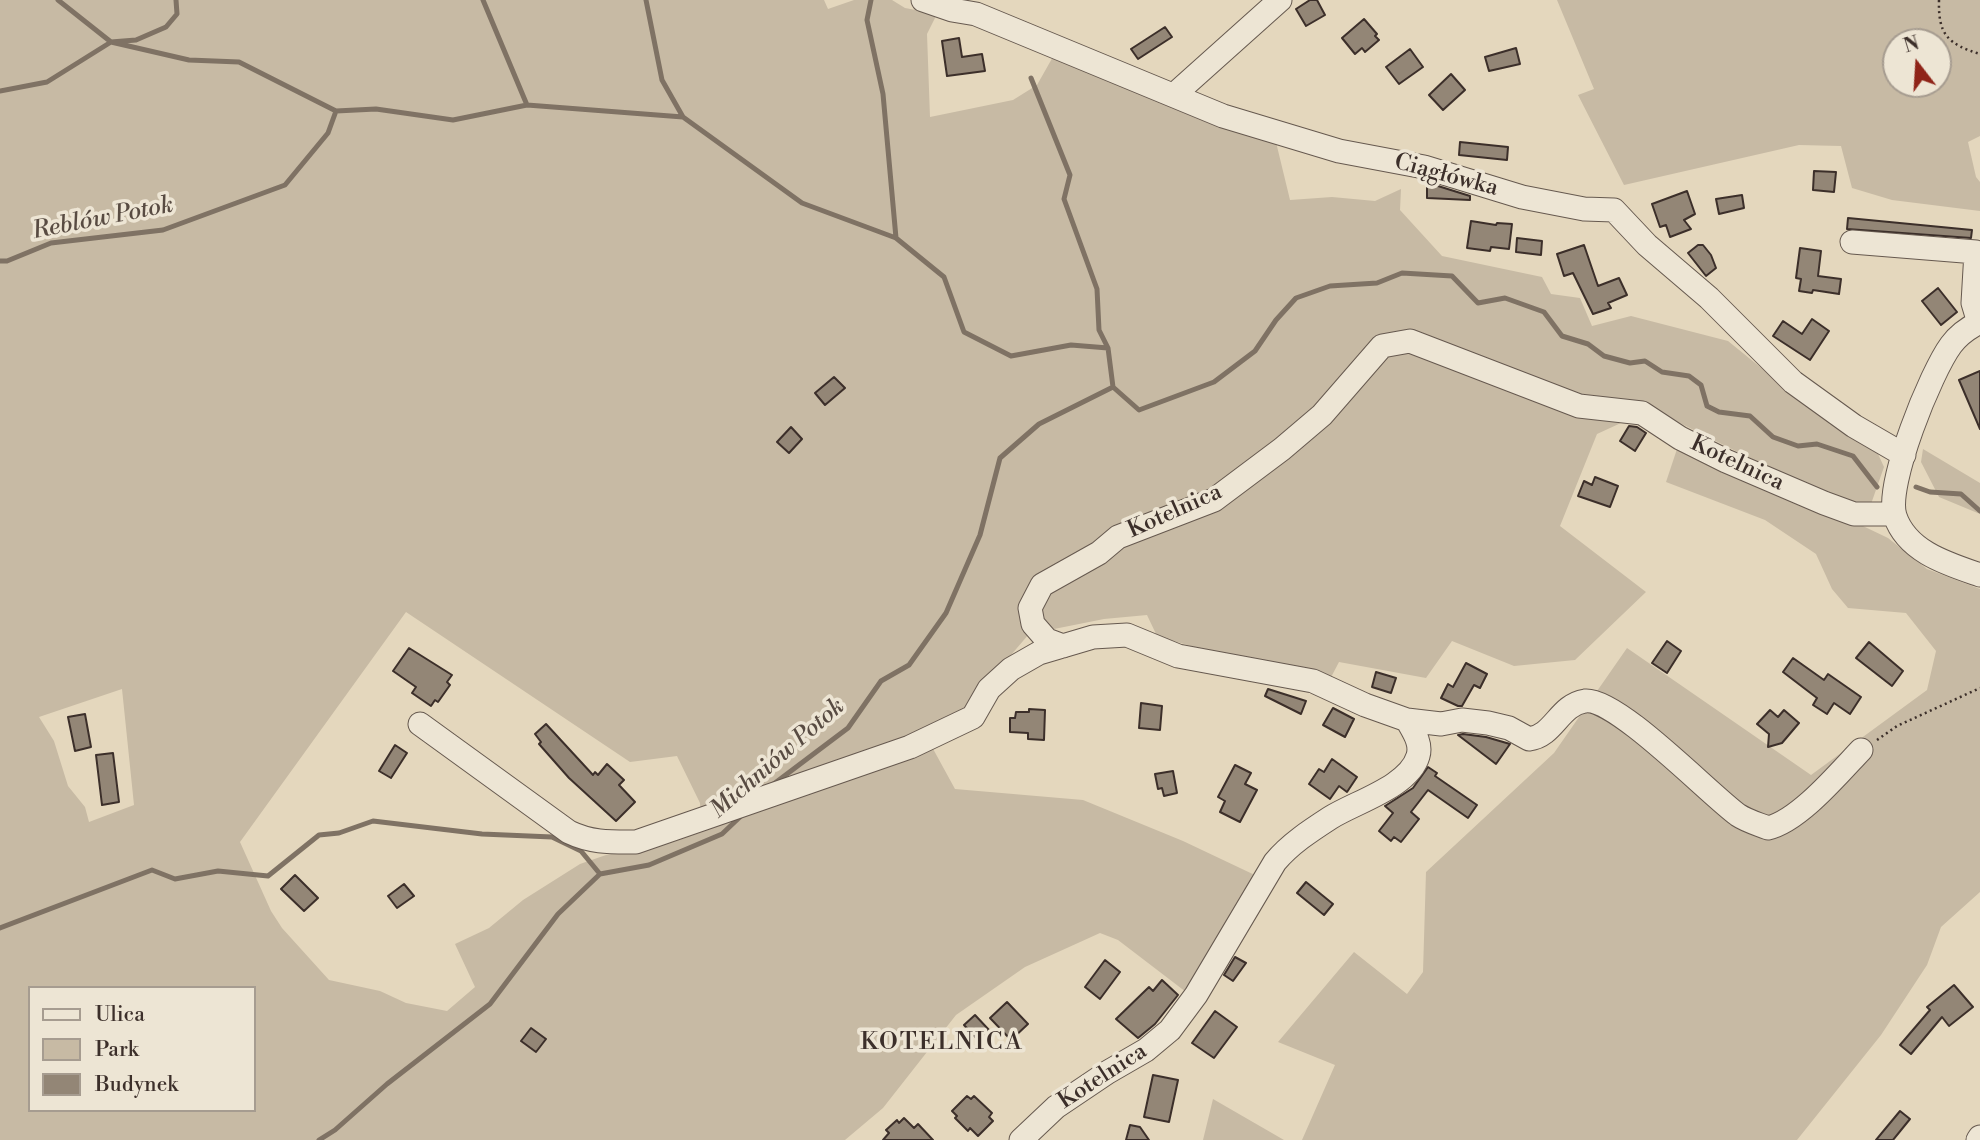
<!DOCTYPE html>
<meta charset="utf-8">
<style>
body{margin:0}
#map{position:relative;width:1980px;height:1140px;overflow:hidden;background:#e4d7bd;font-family:"Libre Bodoni",serif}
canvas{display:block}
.legend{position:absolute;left:28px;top:986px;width:228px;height:126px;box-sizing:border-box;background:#ede5d4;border:2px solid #a69c90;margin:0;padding:9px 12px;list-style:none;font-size:21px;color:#3c2f2a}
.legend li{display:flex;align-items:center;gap:14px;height:35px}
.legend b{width:35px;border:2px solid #a69c90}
.north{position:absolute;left:1882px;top:28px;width:70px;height:70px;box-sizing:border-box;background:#ede5d4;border:2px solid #a69c90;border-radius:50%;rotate:343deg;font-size:19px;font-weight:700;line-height:28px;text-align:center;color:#3c2f2a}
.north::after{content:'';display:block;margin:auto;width:24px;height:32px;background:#8f2418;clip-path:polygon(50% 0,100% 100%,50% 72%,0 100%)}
</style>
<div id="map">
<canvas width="1980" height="1140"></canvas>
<ul class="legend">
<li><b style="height:9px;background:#ede5d4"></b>Ulica</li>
<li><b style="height:19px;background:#c7baa4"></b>Park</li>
<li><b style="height:19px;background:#938676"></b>Budynek</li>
</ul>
<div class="north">N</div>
</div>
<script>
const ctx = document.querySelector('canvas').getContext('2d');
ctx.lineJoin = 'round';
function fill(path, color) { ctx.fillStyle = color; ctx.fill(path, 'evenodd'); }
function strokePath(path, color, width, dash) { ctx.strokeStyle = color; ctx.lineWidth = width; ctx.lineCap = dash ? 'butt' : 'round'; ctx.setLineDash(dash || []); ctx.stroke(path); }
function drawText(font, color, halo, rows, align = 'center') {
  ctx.font = font + ' "Libre Bodoni",serif'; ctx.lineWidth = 7; ctx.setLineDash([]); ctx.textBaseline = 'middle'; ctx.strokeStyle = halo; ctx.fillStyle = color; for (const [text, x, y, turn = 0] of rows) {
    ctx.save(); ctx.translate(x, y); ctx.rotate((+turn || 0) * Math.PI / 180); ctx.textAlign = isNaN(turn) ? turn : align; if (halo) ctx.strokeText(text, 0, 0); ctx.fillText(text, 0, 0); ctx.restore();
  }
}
fill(new Path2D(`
 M0 0H824L828 9 854 0H892L905 8 937 14 927 34 930 117 1013 100 1037 85 1054 55 1275 138 1290 200 1332 197 1375 201 1401 189 1400 210 1442 256 1542 277 1551 294 1580 298 1592 326 1631 316 1728 341 1812 409 1873 443 1884 467 1871 504 1835 501 1646 406 1585 399 1393 334 1224 492 1381 355 1415 349 1634 417 1597 434 1560 526 1646 592 1575 660 1514 666 1452 641 1426 678 1339 662 1328 683 1235 659 1157 636 1147 615 1104 619 1029 634 932 747 955 789 1083 800 1183 841 1259 877 1186 992 1118 940 1100 933 1025 967 956 1015 883 1108 845 1140H0ZM406 612 630 762 677 756 700 803 702 832 667 844 606 855 580 864 523 900 489 928 455 944 475 987 447 1011 406 1003 380 991 329 980 282 928 271 911 240 842ZM122 689 134 805 89 822 85 807 68 786 54 741 39 717ZM30 988H254V1110H30Z
 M1557 0H1980V136L1968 142 1976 177 1980 182V211L1892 200 1852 188 1841 146 1799 145 1624 185 1578 95 1594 89ZM1896 42H1938V84H1896Z
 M1678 446 1798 495 1888 538 1927 569 1980 589V892L1941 927 1927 965 1881 1035 1797 1140H1302L1335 1065 1278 1042 1354 952 1407 994 1423 972 1426 872 1554 753 1627 648 1811 775 1927 690 1936 651 1906 613 1848 608 1832 589 1816 554 1765 520 1666 482Z
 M1923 449 1980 483V514L1939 497 1921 462Z
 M1213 1099 1284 1140H1203Z`), '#c7baa4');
strokePath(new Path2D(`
 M58 0 111 42 189 60 239 62 336 111 376 109 453 120 527 105 683 117 802 203 896 238 944 277 964 332 1011 356 1071 345 1108 348 1113 387 1139 410 1214 382 1255 351 1276 320 1296 298 1330 286 1377 283 1402 273 1452 276 1478 303 1505 298 1544 312 1562 336 1588 344 1604 356 1630 363 1645 361 1662 372 1689 376 1701 385 1707 406 1719 412 1750 416 1773 437 1798 446 1817 444 1853 456 1877 487
 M483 0 527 105
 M646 0 662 80 683 117
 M871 0 867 20 883 94 896 238
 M1031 78 1070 175 1064 199 1097 289 1099 330 1108 348
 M0 91 47 82 111 42 136 40 166 27 177 14 176 0
 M0 261H7L51 243 163 230 285 185 328 133 336 111
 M1916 487 1930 492 1961 494 1980 511
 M771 786 848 728 881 681 909 665 946 613 980 535 1000 458 1039 424 1113 387
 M0 928 152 870 175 879 218 871 268 876 319 835 339 833 373 821 482 834 552 837 581 851 600 874
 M319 1140 335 1130 387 1084 490 1004 558 914 600 874 649 865 722 834 742 815`), '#7f7264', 5);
const building = new Path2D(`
 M1310 0H1317L1325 15 1306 26 1296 9Z
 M1364 19 1377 34 1375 36 1379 40 1365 52 1362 48 1355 54 1342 38Z
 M1165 27 1172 37 1138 59 1131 49Z
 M959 38 962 57 982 54 985 71 947 76 942 41Z
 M1516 48 1520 64 1489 71 1485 57Z
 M1410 49 1423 67 1399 84 1386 67Z
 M1451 74 1465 90 1443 110 1429 95Z
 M1460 142 1508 147 1507 160 1459 155Z
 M1814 171 1836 172 1834 192 1813 190Z
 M1427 185 1438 186 1470 196V200L1427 198Z
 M1687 191 1695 214 1684 220 1691 229 1670 237 1666 225 1660 227 1652 204Z
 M1742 195 1744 208 1719 214 1716 199Z
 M1848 218 1972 230 1971 238 1847 229Z
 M1471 221 1496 225 1497 223 1512 224 1509 249 1491 247 1490 251 1467 248Z
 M1517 238 1542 241 1541 255 1516 252Z
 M1584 245 1598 286 1619 278 1627 295 1608 303 1611 308 1593 314 1573 273 1564 276 1557 254Z
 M1698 245H1703L1711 255 1716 268 1706 276 1688 253Z
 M1800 248 1821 251 1818 276 1841 279 1839 294 1813 290 1812 293 1799 291 1801 279 1796 278Z
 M1938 288 1957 312 1941 325 1922 301Z
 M1812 319 1829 331 1810 360 1773 336 1783 321 1802 334Z
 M1980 371V429L1959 380Z
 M834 377 845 388 825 405 815 393Z
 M1629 426 1637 427 1646 433 1635 451 1620 441Z
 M791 427 802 439 789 453 777 442Z
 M1595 477 1618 486 1610 507 1578 496 1584 481 1592 485Z
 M1667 641 1681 651 1667 673 1652 663Z
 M1869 642 1903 671 1892 686 1856 658Z
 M409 648 452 675 447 682 450 685 438 702 435 700 431 706 412 693 416 687 393 671Z
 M1793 658 1824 680 1828 674 1861 697 1850 714 1834 703 1827 714 1813 705 1817 698 1783 672Z
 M1466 663 1487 674 1480 688 1474 685 1462 706H1458L1441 698 1448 684 1453 687Z
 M1376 672 1396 678 1391 693 1372 687Z
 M1268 689 1306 701 1301 714 1265 696Z
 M1141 703 1162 706 1160 730 1139 728Z
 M1333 708 1354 719 1345 737 1323 725Z
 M1029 709 1045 710 1044 740 1028 739V733L1010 732V718H1015L1016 712H1029Z
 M1770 710 1778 717 1784 710 1799 723 1782 743 1768 747 1769 734 1757 724Z
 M85 714 91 747 75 751 68 717Z
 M546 724 593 775 595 772 598 775 607 764 624 780 619 785 635 802 616 821 569 778 539 744 541 742 535 734Z
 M1463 734 1486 737 1510 744 1496 764 1458 735Z
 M395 745 407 753 391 778 379 771Z
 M113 753 119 802 102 805 96 755Z
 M1332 759 1357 777 1347 792 1339 786 1330 799 1309 784 1319 769 1324 772Z
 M1235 765 1251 773 1245 784 1257 790 1240 822 1220 812 1225 801 1218 797Z
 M1428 767 1437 773 1435 776 1477 805 1468 818 1428 790 1411 812 1419 819 1401 842 1394 837 1391 841 1379 831 1393 813 1385 806 1413 788Z
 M1173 771 1177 793 1164 796 1162 788 1158 789 1155 774Z
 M295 875 318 898 304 911 281 889Z
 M1306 882 1333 904 1324 915 1297 893Z
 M404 884 414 896 397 908 388 896Z
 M1235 957 1246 963 1233 981 1224 975Z
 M1105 960 1120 972 1100 999 1085 987Z
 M1162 980 1178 995 1155 1024 1138 1038 1116 1019 1149 987 1153 991Z
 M1954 985 1973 1007 1949 1026 1942 1017 1911 1054 1900 1045 1930 1010 1927 1007Z
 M1007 1002 1028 1024 1011 1040 990 1018Z
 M1215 1011 1237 1027 1214 1058 1192 1043Z
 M975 1015 989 1030 978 1040 964 1025Z
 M531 1028 546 1039 536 1052 521 1041Z
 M1153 1075 1178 1080 1169 1122 1144 1117Z
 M967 1096 971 1099 974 1096 992 1113 989 1117 993 1121 978 1136 970 1128 968 1131 955 1118 957 1116 952 1111Z
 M1900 1111 1910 1119 1893 1140H1876Z
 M904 1118 914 1128 918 1124 933 1140H883L889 1133 886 1130 897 1120 899 1123Z
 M1130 1125 1140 1127 1149 1140H1126Z`);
fill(building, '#938676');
strokePath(building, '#3c2f2a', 2);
const minor = new Path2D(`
 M923 0 952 10 976 14 1223 116 1339 151 1424 167 1522 197 1584 209 1614 210 1647 245 1709 298 1793 382 1854 426 1904 455
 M1175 94 1280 0
 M1852 242 1976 252 1973 303 1979 323
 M1980 322C1968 328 1959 334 1951 345 1931 372 1885 485 1895 516 1907 552 1948 564 1980 575
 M1063 646 1047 640 1033 624 1030 608 1042 585 1099 553 1118 537 1214 500 1282 449 1322 415 1382 346 1410 341 1579 406 1642 413 1680 438 1726 461 1824 503 1854 514H1894
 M420 724 569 832C592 843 611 842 636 842L910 747 973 717 989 689 1011 669 1039 653 1093 637 1127 635 1178 656 1313 681 1365 705 1407 720 1441 724 1462 720 1488 723 1509 728 1529 739C1554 736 1559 705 1585 701 1616 697 1709 794 1738 815 1747 821 1758 824 1768 828 1799 821 1839 773 1861 750
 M1021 1140 1056 1107 1108 1072 1146 1050 1170 1030 1196 995 1275 862C1290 844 1310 831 1330 818 1355 802 1409 787 1418 756 1422 743 1413 731 1407 720
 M1978 1140 1980 1137`);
strokePath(minor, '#66594f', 25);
strokePath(new Path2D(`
 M1939 0C1938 35 1948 44 1980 54
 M1877 740 1897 726 1980 688`), '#3c2f2a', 2.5, [2, 3.5]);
strokePath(minor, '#ede5d4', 23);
drawText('23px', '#3c2f2a', '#ede5d4', [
 ["Ciągłówka",1446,176,15],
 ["Kotelnica",1737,464,25],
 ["Kotelnica",1175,512,-24],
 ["Kotelnica",1103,1077,-33]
]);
drawText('italic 24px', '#584b42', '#ede5d4', [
 ["Reblów Potok",103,219,-11],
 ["Michniów Potok",778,759,-41]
]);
ctx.letterSpacing = '2px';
drawText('24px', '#3c2f2a', '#ede5d4', [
 ["KOTELNICA",942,1043]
]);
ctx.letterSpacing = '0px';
</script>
